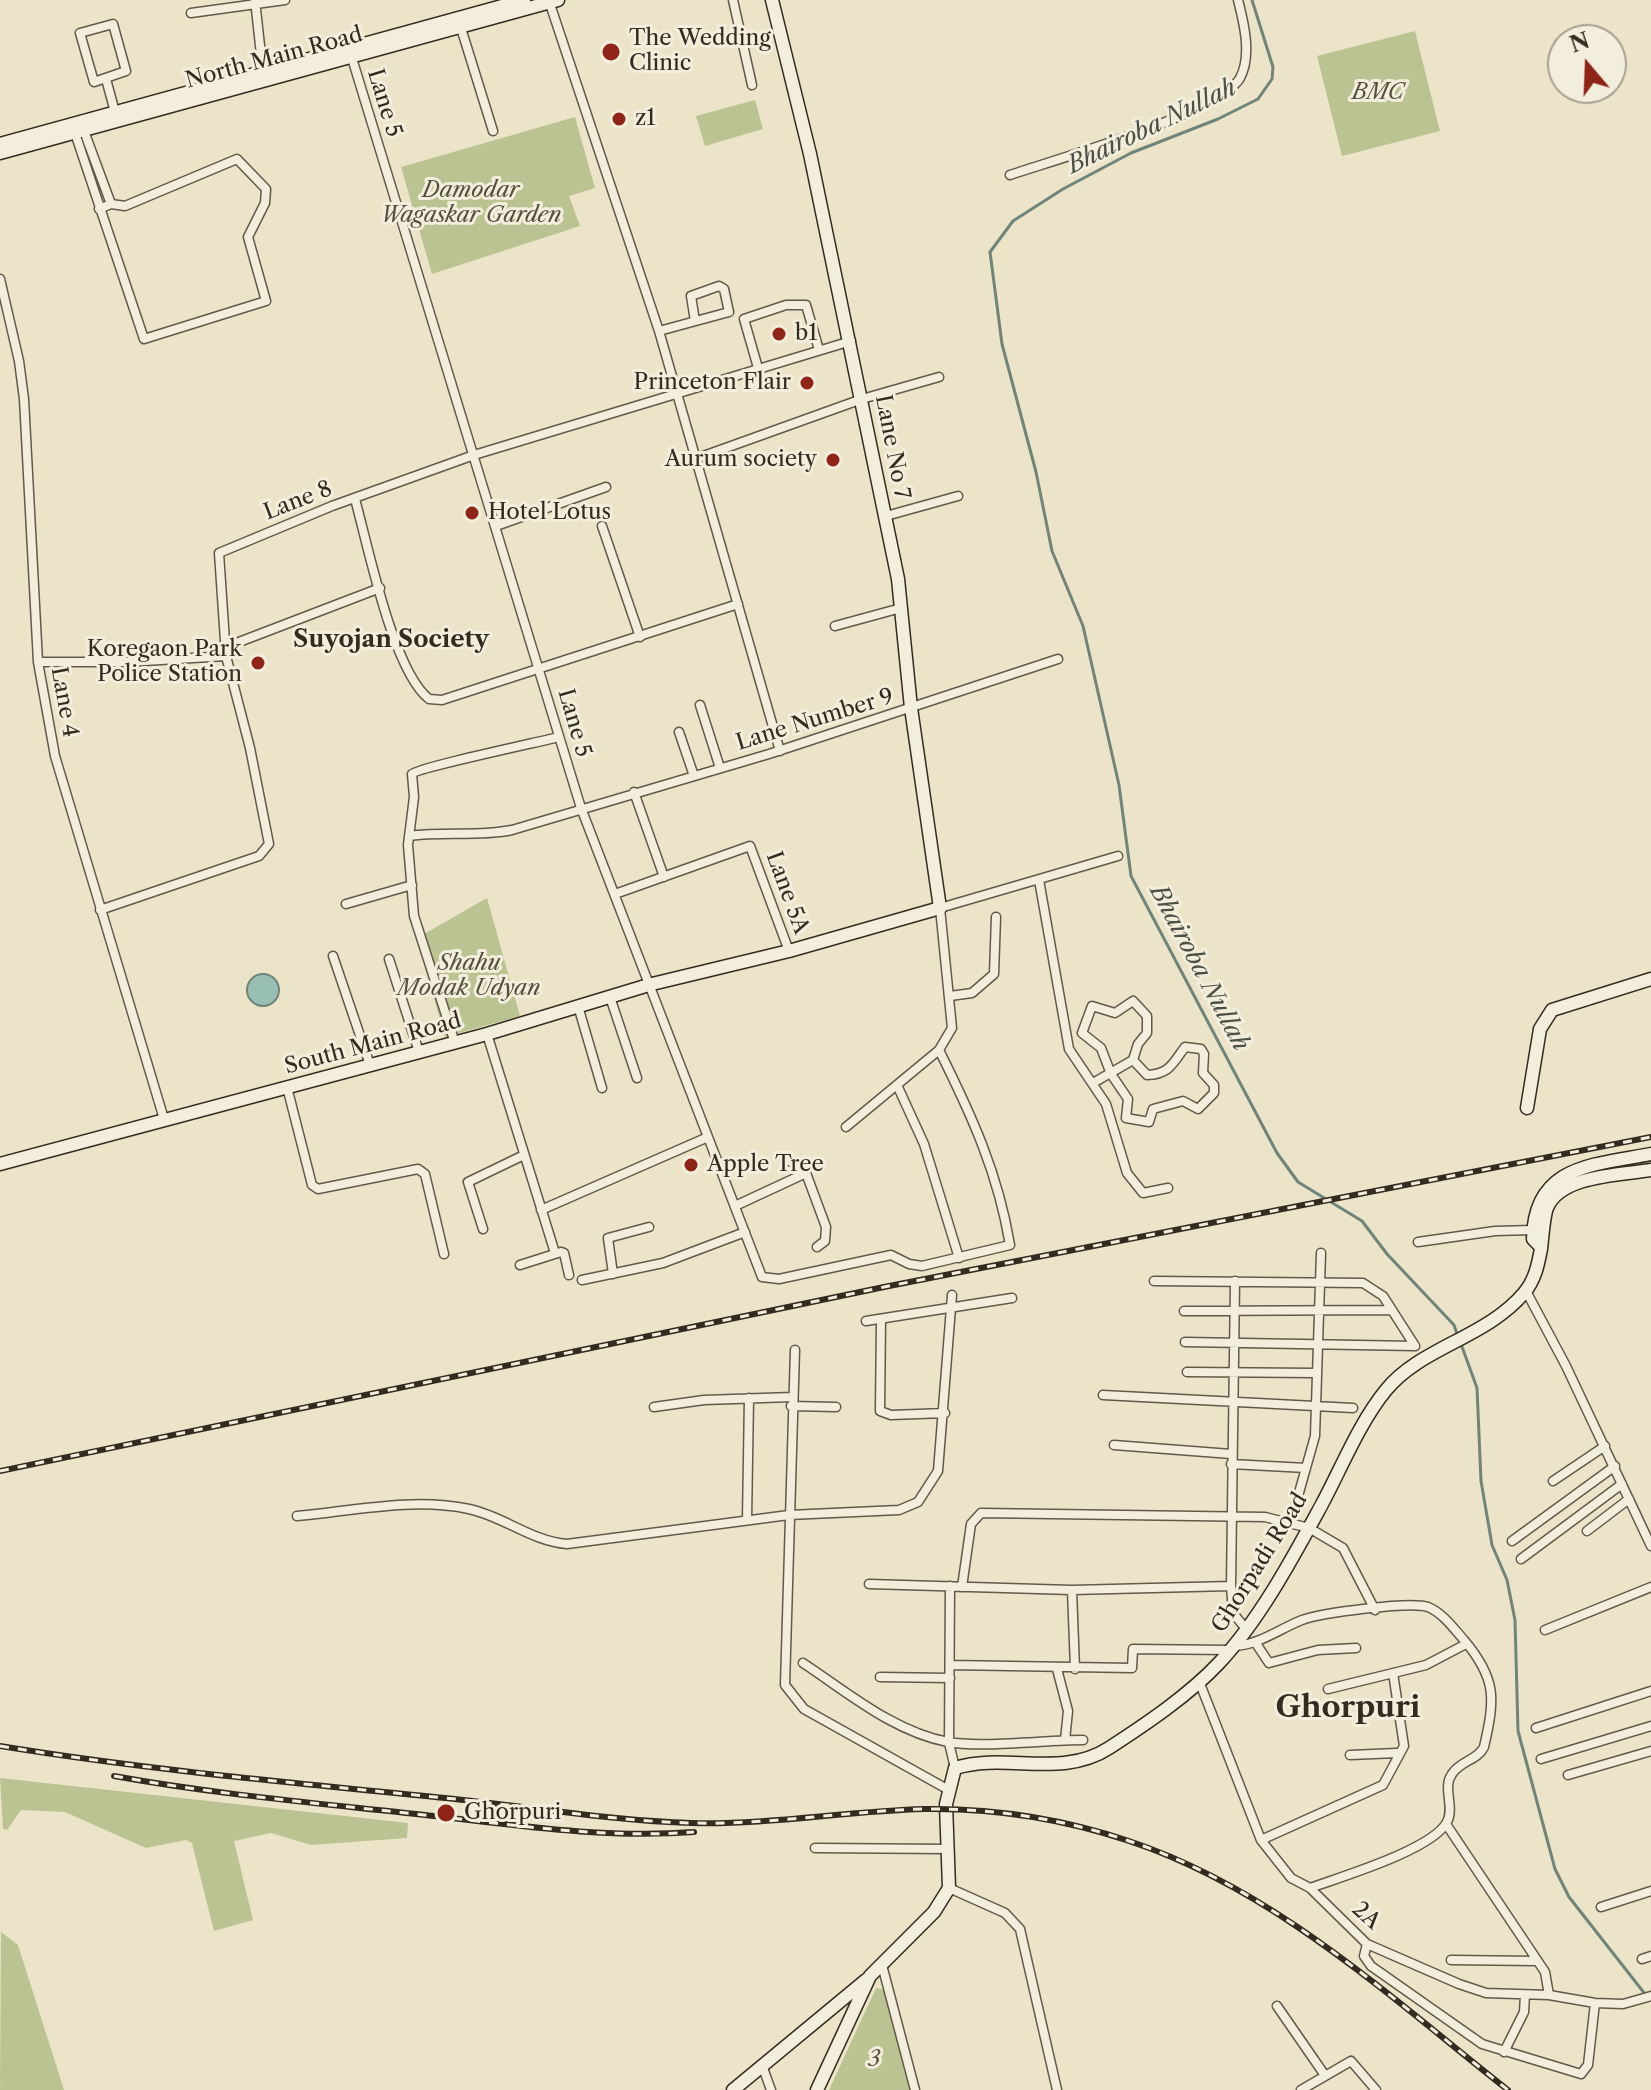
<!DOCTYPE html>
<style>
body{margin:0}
#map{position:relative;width:1651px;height:2090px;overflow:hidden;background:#ece4c8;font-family:"Libre Caslon Text",serif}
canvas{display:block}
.north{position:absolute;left:1547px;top:24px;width:80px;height:80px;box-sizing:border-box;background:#f3eddb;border:2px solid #a79f90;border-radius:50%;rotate:341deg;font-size:22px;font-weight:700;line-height:32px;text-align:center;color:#342b20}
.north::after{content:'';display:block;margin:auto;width:28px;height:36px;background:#8f2418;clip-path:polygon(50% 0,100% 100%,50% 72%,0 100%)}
</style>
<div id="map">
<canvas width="1651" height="2090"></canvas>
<div class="north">N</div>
</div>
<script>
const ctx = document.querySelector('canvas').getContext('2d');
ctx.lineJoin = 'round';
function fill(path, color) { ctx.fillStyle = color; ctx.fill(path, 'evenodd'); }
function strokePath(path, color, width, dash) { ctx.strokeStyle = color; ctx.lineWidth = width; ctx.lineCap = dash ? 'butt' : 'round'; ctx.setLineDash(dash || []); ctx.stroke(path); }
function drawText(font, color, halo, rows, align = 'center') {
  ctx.font = font + ' "Libre Caslon Text",serif'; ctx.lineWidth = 6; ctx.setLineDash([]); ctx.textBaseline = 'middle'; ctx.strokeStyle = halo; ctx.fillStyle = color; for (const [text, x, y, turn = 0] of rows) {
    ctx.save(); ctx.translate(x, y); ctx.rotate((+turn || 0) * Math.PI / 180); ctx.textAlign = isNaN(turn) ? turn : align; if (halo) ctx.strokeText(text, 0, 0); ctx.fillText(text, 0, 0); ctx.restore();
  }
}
fill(new Path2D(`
 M1415 31 1440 131 1342 156 1317 56Z
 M755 100 763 129 705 146 696 116Z
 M575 117 595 188 569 196 580 226 432 274 401 167Z
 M487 898 520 1016 445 1037 417 938Z
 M0 1778 408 1823 407 1838 311 1845 271 1833 234 1841 253 1920 214 1931 192 1843 186 1840 146 1848 65 1812 21 1810 7 1830 3 1829Z
 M1 1932 18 1945 64 2090H0Z
 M876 1988 887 1990 910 2090H829Z`), '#bcc393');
const water = new Path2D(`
 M247 990a16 16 0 1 1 32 0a16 16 0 1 1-32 0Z`);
fill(water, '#99bfb5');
strokePath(water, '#718479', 2);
strokePath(new Path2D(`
 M1252 0 1273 67 1272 79 1258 99 1218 119 1131 153 1063 189 1013 221 990 252 1002 344 1036 472 1052 551 1083 626 1119 785 1131 876 1277 1153 1298 1182 1362 1221 1387 1254 1454 1325 1458 1337
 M1461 1344 1477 1388 1481 1481 1492 1545 1507 1580 1515 1620 1518 1731 1555 1869 1569 1897 1645 1994`), '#718479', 3);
const street = new Path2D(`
 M255 0 263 73
 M733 0 752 85
 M549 1 659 331 780 751
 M191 13 285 0
 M113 24 126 71 94 82 80 33Z
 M461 28 493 131
 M351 55 581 808 762 1277 779 1279 891 1255 909 1264 922 1266 1010 1245C998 1173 972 1116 939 1050
 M106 79 115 112
 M84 131 111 204
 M75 133 144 339 266 301 248 237 265 203 266 189 237 159 125 206 111 204 99 209
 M1010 175C1054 160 1220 113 1240 78 1252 56 1244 23 1238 0
 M0 279 19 361 24 399 38 662 55 756 164 1119
 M659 331 729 312 724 289 719 286 691 296 695 321
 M758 368 744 319 786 305H806L819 350
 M695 459 862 399 939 377
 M355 499C368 546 393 671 429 699L442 700 738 604
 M886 516 958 496
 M496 526 606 487
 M602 526 640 637
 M835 626 901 608
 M226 647 380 588
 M38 662H128L226 656
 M700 705 720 768
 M679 732 694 776
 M634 792 664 877
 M409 836C444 831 478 837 512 830L769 754 1058 659
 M1039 880 1069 1049 1106 1104 1127 1173 1143 1193 1168 1188
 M615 894 750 846 789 951
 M346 904 412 885
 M100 910 259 856 269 844 250 748 226 656 219 553 332 506 474 455 851 341
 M333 956 370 1065
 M389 959 419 1052
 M950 996 972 993 994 974 996 917
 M610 997 637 1078
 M578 1006 602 1088
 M487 1034 555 1253
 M455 1043 414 916 408 845 414 797 412 774C417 768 539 742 559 737
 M1093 1083 1133 1060 1138 1044 1147 1033V1016L1133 1001 1115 1013 1092 1006 1082 1033 1101 1048 1111 1074 1128 1099 1126 1118 1149 1122 1153 1109 1183 1101 1198 1109 1214 1093V1085L1203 1073 1204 1054 1201 1049 1185 1047C1173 1063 1170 1074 1147 1075L1133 1060
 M897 1085 924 1144 959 1258
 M287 1087 312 1185 318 1189 418 1169 425 1174 444 1254
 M846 1127 939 1050 952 1028 940 908 1118 856
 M806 1173 826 1227 825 1241 817 1247
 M735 1206 806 1173 800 1164 785 1160
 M541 1210 708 1137
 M483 1229 468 1182 524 1155
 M1418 1242 1495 1231 1533 1230
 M520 1265 561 1252 564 1253 569 1275
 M613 1274 608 1238 649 1227
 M582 1280 663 1263 745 1232
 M1154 1281 1363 1283 1383 1296 1415 1346
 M1235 1281 1231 1586 1233 1613 1246 1629
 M1526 1291 1566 1366 1651 1546
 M1184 1311 1391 1310
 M881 1319 880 1411 891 1415 945 1413
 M866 1321 1012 1298
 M1185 1342 1415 1346
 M795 1350 785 1685 804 1709 947 1789
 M1187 1372 1317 1373
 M1103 1395 1353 1408
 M791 1406 836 1407
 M654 1407 704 1400 792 1397
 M1114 1445 1231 1454
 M1231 1464 1306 1468
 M1553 1481 1605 1446
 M297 1516C352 1511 413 1497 469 1509 503 1516 531 1541 567 1544L789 1515 899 1510 918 1502 938 1471 952 1295
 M747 1520 749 1398
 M1291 1521 1315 1436 1321 1253
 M1587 1531 1629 1499
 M1512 1541 1615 1466
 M1521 1559 1622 1484
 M869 1584 1072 1590 1231 1586
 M950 1586 949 1743 955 1768
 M962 1587 971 1524 981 1513 1265 1517 1309 1528 1343 1548 1375 1610
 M1072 1590 1075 1669
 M1545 1630 1651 1587
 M1255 1642 1269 1663 1318 1650 1356 1648
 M1234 1646C1259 1645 1279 1629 1302 1620 1320 1613 1411 1601 1428 1607 1443 1613 1454 1629 1464 1640 1497 1679 1495 1699 1484 1747 1478 1760 1460 1761 1452 1774 1442 1787 1455 1807 1447 1822 1432 1850 1340 1877 1310 1888
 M803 1663C847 1692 894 1732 948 1742 981 1748 1046 1740 1083 1740
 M950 1665 1132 1668 1133 1649 1229 1650
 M1057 1669 1068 1711 1065 1740
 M880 1677 950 1678
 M1199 1681 1261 1840 1291 1878 1310 1888 1367 1944 1459 1984 1486 1993 1549 1995 1595 2003 1623 2004 1651 1996
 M1328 1689 1426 1665 1466 1644
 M1536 1728 1651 1691
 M1350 1755 1397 1753
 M1541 1759 1651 1726
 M1568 1775 1651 1751
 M1446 1824 1545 1972 1549 1995
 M1261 1840 1383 1785 1404 1746 1393 1673
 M815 1848 948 1849
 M949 1888 1005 1913 1020 1929 1057 2090
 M1601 1907 1651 1891
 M1367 1944 1364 1956 1371 1966 1482 2044 1581 2074 1588 2065 1595 2003
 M1642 1959 1651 1956
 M1451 1960 1537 1961
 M882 1965 915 2090
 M1277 2006 1324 2074
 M1504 2052 1524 2012 1525 1995
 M762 2065 771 2090
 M1301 2090 1351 2061 1376 2090`);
const secondary = new Path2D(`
 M0 144 524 0
 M0 153 558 0
 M1527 1108 1540 1029 1552 1010 1651 979
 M0 1164 487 1034 652 984 789 951 940 908 911 708 898 579 810 154 772 0
 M1541 1247 1533 1239C1534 1165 1593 1165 1651 1154
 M733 2090 866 1980
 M817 2090 870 1976 934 1912 949 1888 946 1804 955 1768C1006 1752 1061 1779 1109 1748 1146 1724 1189 1695 1219 1663 1260 1619 1292 1559 1321 1506 1341 1469 1359 1423 1386 1390 1421 1347 1486 1338 1524 1293 1535 1280 1538 1265 1541 1249 1542 1240 1544 1215 1547 1208 1560 1175 1621 1175 1651 1170`);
strokePath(street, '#62594a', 11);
strokePath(secondary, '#342b20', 15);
strokePath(street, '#f3eddb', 8);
strokePath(secondary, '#f3eddb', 12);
const rail = new Path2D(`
 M0 1471 884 1287 1651 1137
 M0 1746C148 1770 296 1783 445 1798 527 1806 610 1821 692 1823 769 1825 847 1811 924 1809 992 1808 1064 1819 1129 1841 1274 1889 1390 1997 1508 2090
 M114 1776C214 1794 315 1803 416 1814 508 1824 601 1839 694 1832`);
strokePath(rail, '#342b20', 6);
strokePath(rail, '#f3eddb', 3, [9]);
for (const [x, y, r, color] of [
 [611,52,10,"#8f2418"],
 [619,119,8,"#8f2418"],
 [779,334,8,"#8f2418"],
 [807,383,8,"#8f2418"],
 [833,460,8,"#8f2418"],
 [472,513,8,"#8f2418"],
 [258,663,8,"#8f2418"],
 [691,1165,8,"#8f2418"],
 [446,1813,10,"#8f2418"]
]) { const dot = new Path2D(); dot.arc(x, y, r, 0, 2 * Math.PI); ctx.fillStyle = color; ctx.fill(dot); strokePath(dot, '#f3eddb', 3); }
drawText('22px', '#342b20', '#f3eddb', [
 ["The Wedding",629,39],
 ["Clinic",629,64],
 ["z1",635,119],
 ["b1",795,334],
 ["Princeton Flair",791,383,"right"],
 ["Aurum society",817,460,"right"],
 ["Hotel Lotus",488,513],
 ["Koregaon Park",242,650,"right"],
 ["Police Station",242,675,"right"],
 ["Apple Tree",707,1165],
 ["Ghorpuri",464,1813]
], 'left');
drawText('22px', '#342b20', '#f3eddb', [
 ["North Main Road",274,58,-15],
 ["Lane 5",384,103,73],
 ["Lane No 7",892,447,79],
 ["Lane 8",298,501,-21],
 ["Lane 4",64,702,80],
 ["Lane Number 9",815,720,-17],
 ["Lane 5",574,723,74],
 ["Lane 5A",787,893,70],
 ["South Main Road",373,1044,-15],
 ["Ghorpadi Road",1260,1563,-58],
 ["2A",1366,1916,42]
]);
drawText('italic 22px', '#56513d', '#f3eddb', [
 ["BMC",1378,93],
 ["Damodar",471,191],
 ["Wagaskar Garden",471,216],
 ["Shahu",469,964],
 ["Modak Udyan",469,989],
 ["3",874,2060]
]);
drawText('italic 24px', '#4d5045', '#f3eddb', [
 ["Bhairoba Nullah",1152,127,-26],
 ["Bhairoba Nullah",1199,968,62]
]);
drawText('bold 24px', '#342b20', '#f3eddb', [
 ["Suyojan Society",391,640]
]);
drawText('bold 30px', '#342b20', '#f3eddb', [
 ["Ghorpuri",1348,1708]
]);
</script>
